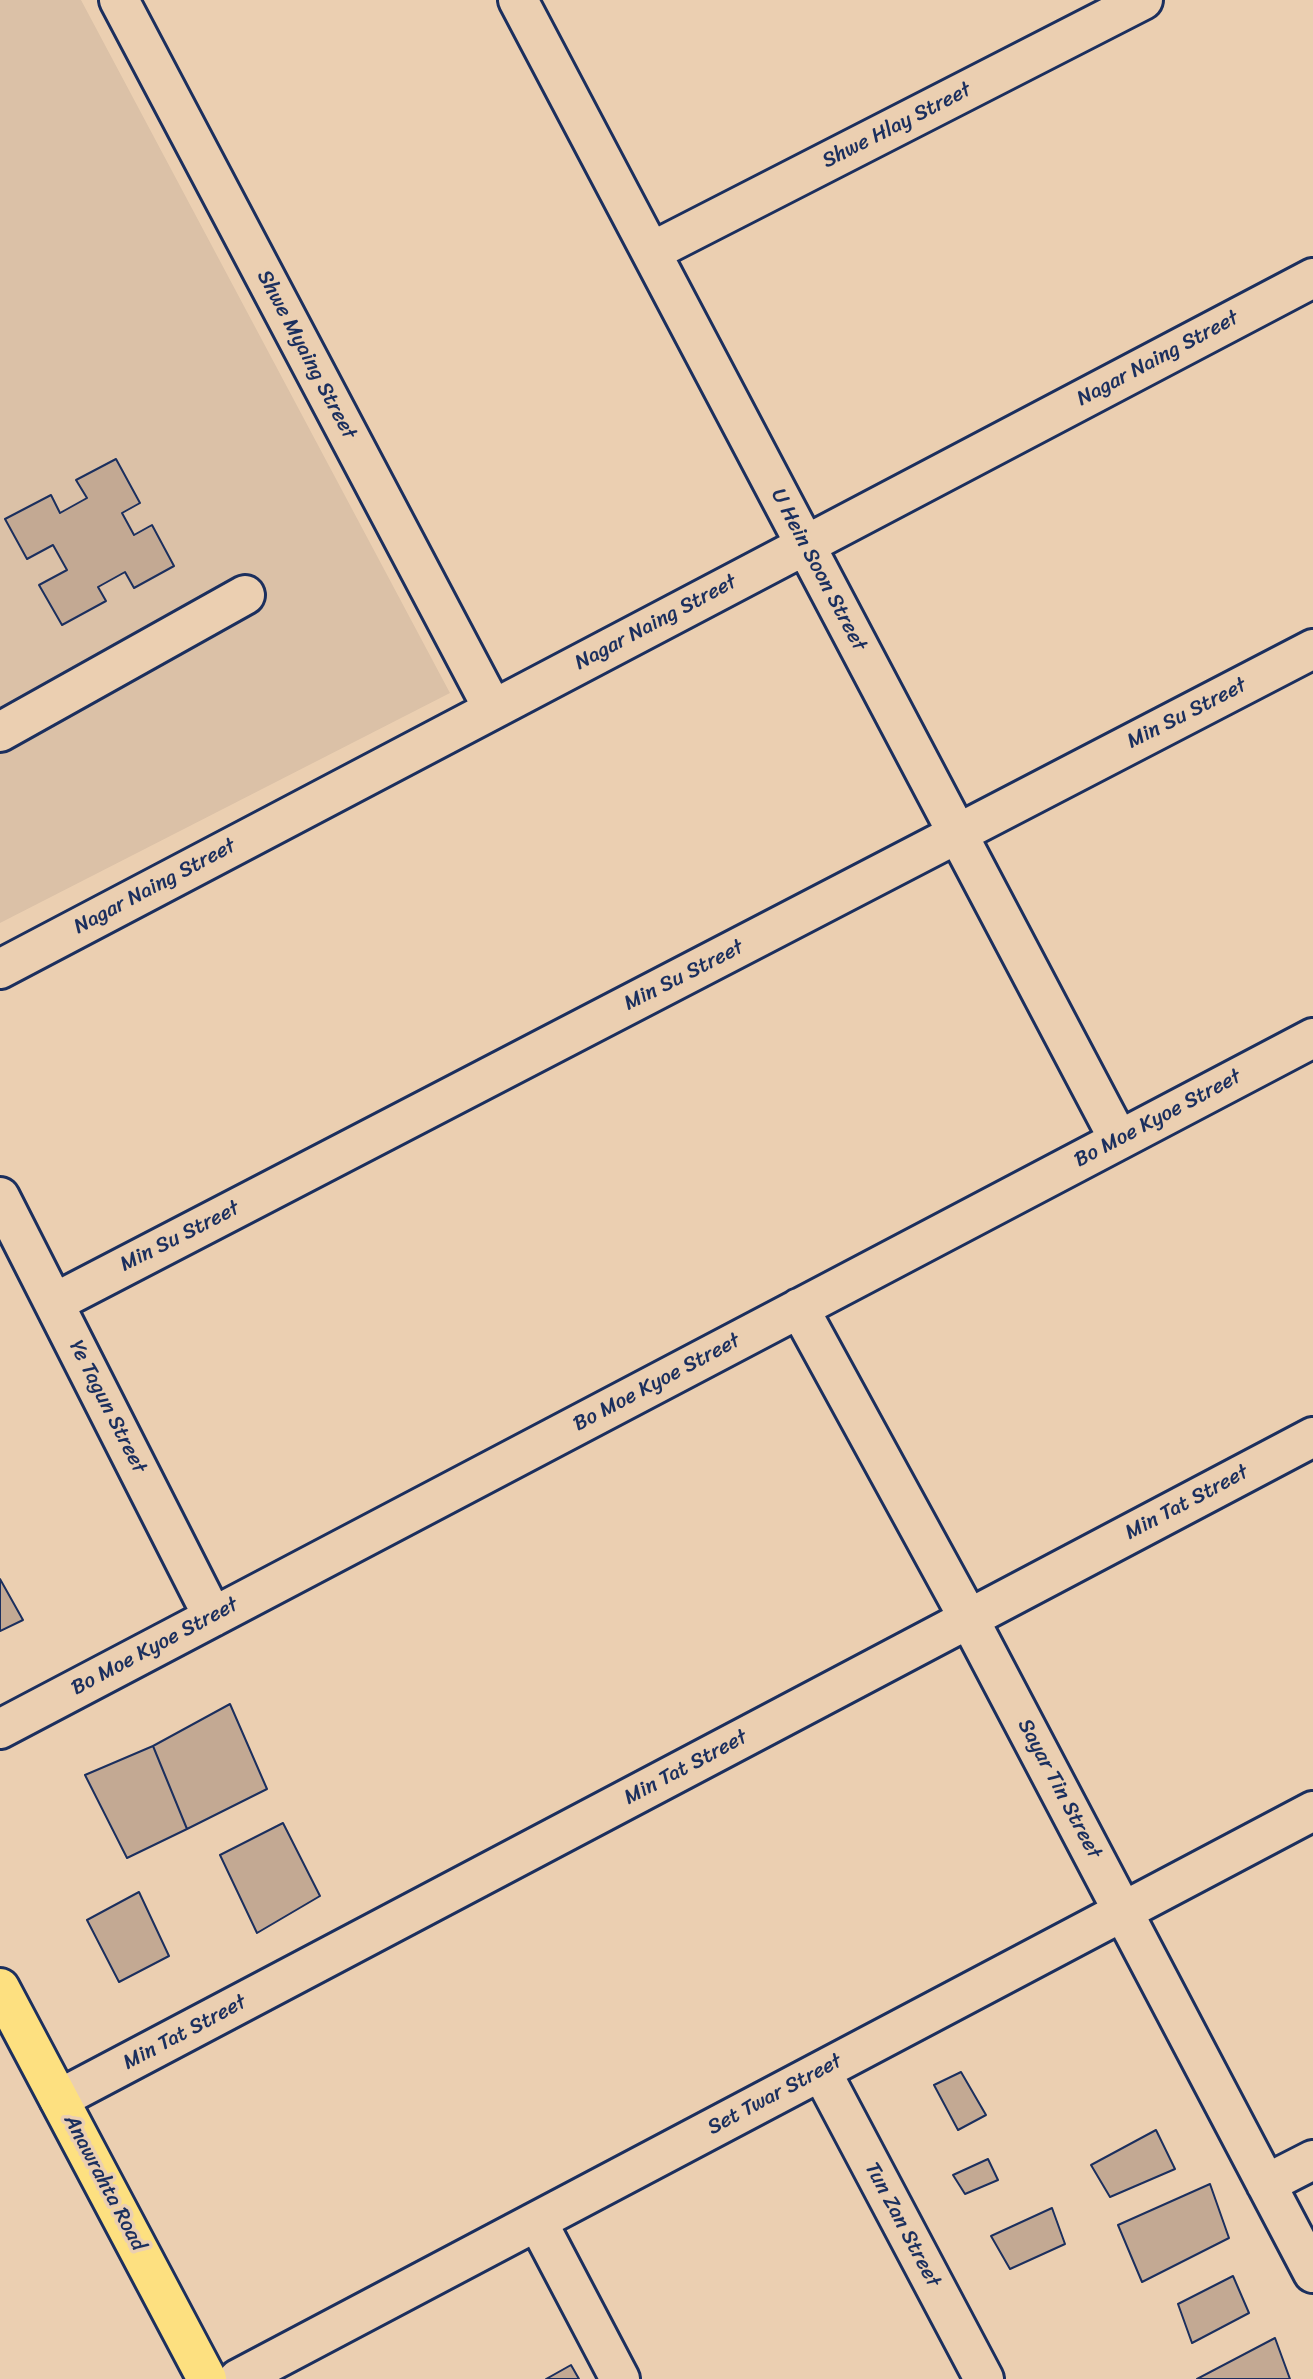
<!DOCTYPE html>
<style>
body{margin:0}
canvas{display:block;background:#ebcfb1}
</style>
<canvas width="1313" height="2379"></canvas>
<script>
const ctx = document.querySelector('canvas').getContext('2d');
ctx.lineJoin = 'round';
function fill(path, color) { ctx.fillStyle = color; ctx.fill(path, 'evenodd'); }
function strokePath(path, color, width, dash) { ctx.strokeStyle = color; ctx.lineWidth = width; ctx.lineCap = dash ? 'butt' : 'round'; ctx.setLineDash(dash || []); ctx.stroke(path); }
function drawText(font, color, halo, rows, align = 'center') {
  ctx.font = font + ' Sriracha,sans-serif'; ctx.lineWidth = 7; ctx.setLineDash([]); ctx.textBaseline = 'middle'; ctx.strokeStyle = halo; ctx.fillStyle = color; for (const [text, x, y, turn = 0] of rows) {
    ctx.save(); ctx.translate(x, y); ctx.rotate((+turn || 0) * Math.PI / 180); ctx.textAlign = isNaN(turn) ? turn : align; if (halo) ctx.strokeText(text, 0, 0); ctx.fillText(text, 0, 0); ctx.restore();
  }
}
fill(new Path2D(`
 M0 0H81L450 693 0 923Z`), '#dbc1a7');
const building = new Path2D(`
 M116 459 140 503 122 513 134 535 152 525 174 566 134 588 125 572 98 587 106 601 62 625 39 585 67 570 53 545 27 559 5 519 51 495 60 513 87 498 76 480Z
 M0 1579 23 1620 0 1631Z
 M230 1704 267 1789 187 1829 153 1746Z
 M153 1746 187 1829 127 1858 85 1775Z
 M283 1823 320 1896 257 1933 220 1855Z
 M139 1892 169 1956 119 1982 87 1920Z
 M961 2072 986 2115 958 2130 934 2085Z
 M1156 2130 1175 2169 1110 2197 1091 2165Z
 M988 2159 998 2180 965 2194 953 2175Z
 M1210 2184 1229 2238 1142 2282 1118 2225Z
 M1052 2208 1065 2244 1010 2269 991 2236Z
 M1233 2276 1249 2313 1192 2343 1178 2304Z
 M1275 2338 1290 2379H1197Z
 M571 2365 579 2379H546Z`);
fill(building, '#c3a993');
strokePath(building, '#1b2f5e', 2);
const minor = new Path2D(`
 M119 0 493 709
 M518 0 1119 1140
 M651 252 1143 0
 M0 732 245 595
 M0 969 1313 278
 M0 1197 213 1617
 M54 1303 1313 649
 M799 1308 969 1619 1313 2273
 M0 1729 1313 1038
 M821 2071 984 2379
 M59 2099 1313 1437
 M1266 2184 1313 2160
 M537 2221 620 2379
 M238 2379 1313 1811`);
const major = new Path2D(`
 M0 1988 207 2379`);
strokePath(minor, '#1b2f5e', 44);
strokePath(major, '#1b2f5e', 44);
strokePath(minor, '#ebcfb1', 38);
strokePath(major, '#fde080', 38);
drawText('21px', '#1b2f5e', '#ebcfb1', [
 ["Shwe Hlay Street",897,126,-27],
 ["Shwe Myaing Street",306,355,62],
 ["Nagar Naing Street",1158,359,-28],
 ["U Hein Soon Street",818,570,62],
 ["Nagar Naing Street",656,623,-28],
 ["Min Su Street",1187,714,-27],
 ["Nagar Naing Street",155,887,-28],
 ["Min Su Street",684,976,-27],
 ["Bo Moe Kyoe Street",1158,1119,-28],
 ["Min Su Street",180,1237,-27],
 ["Bo Moe Kyoe Street",657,1383,-28],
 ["Ye Tagun Street",107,1407,63],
 ["Min Tat Street",1187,1503,-28],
 ["Bo Moe Kyoe Street",155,1647,-28],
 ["Min Tat Street",686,1768,-28],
 ["Sayar Tin Street",1059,1789,62],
 ["Min Tat Street",185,2033,-28],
 ["Set Twar Street",775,2095,-28],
 ["Anawrahta Road",104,2183,62],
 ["Tun Zan Street",902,2225,62]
]);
</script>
